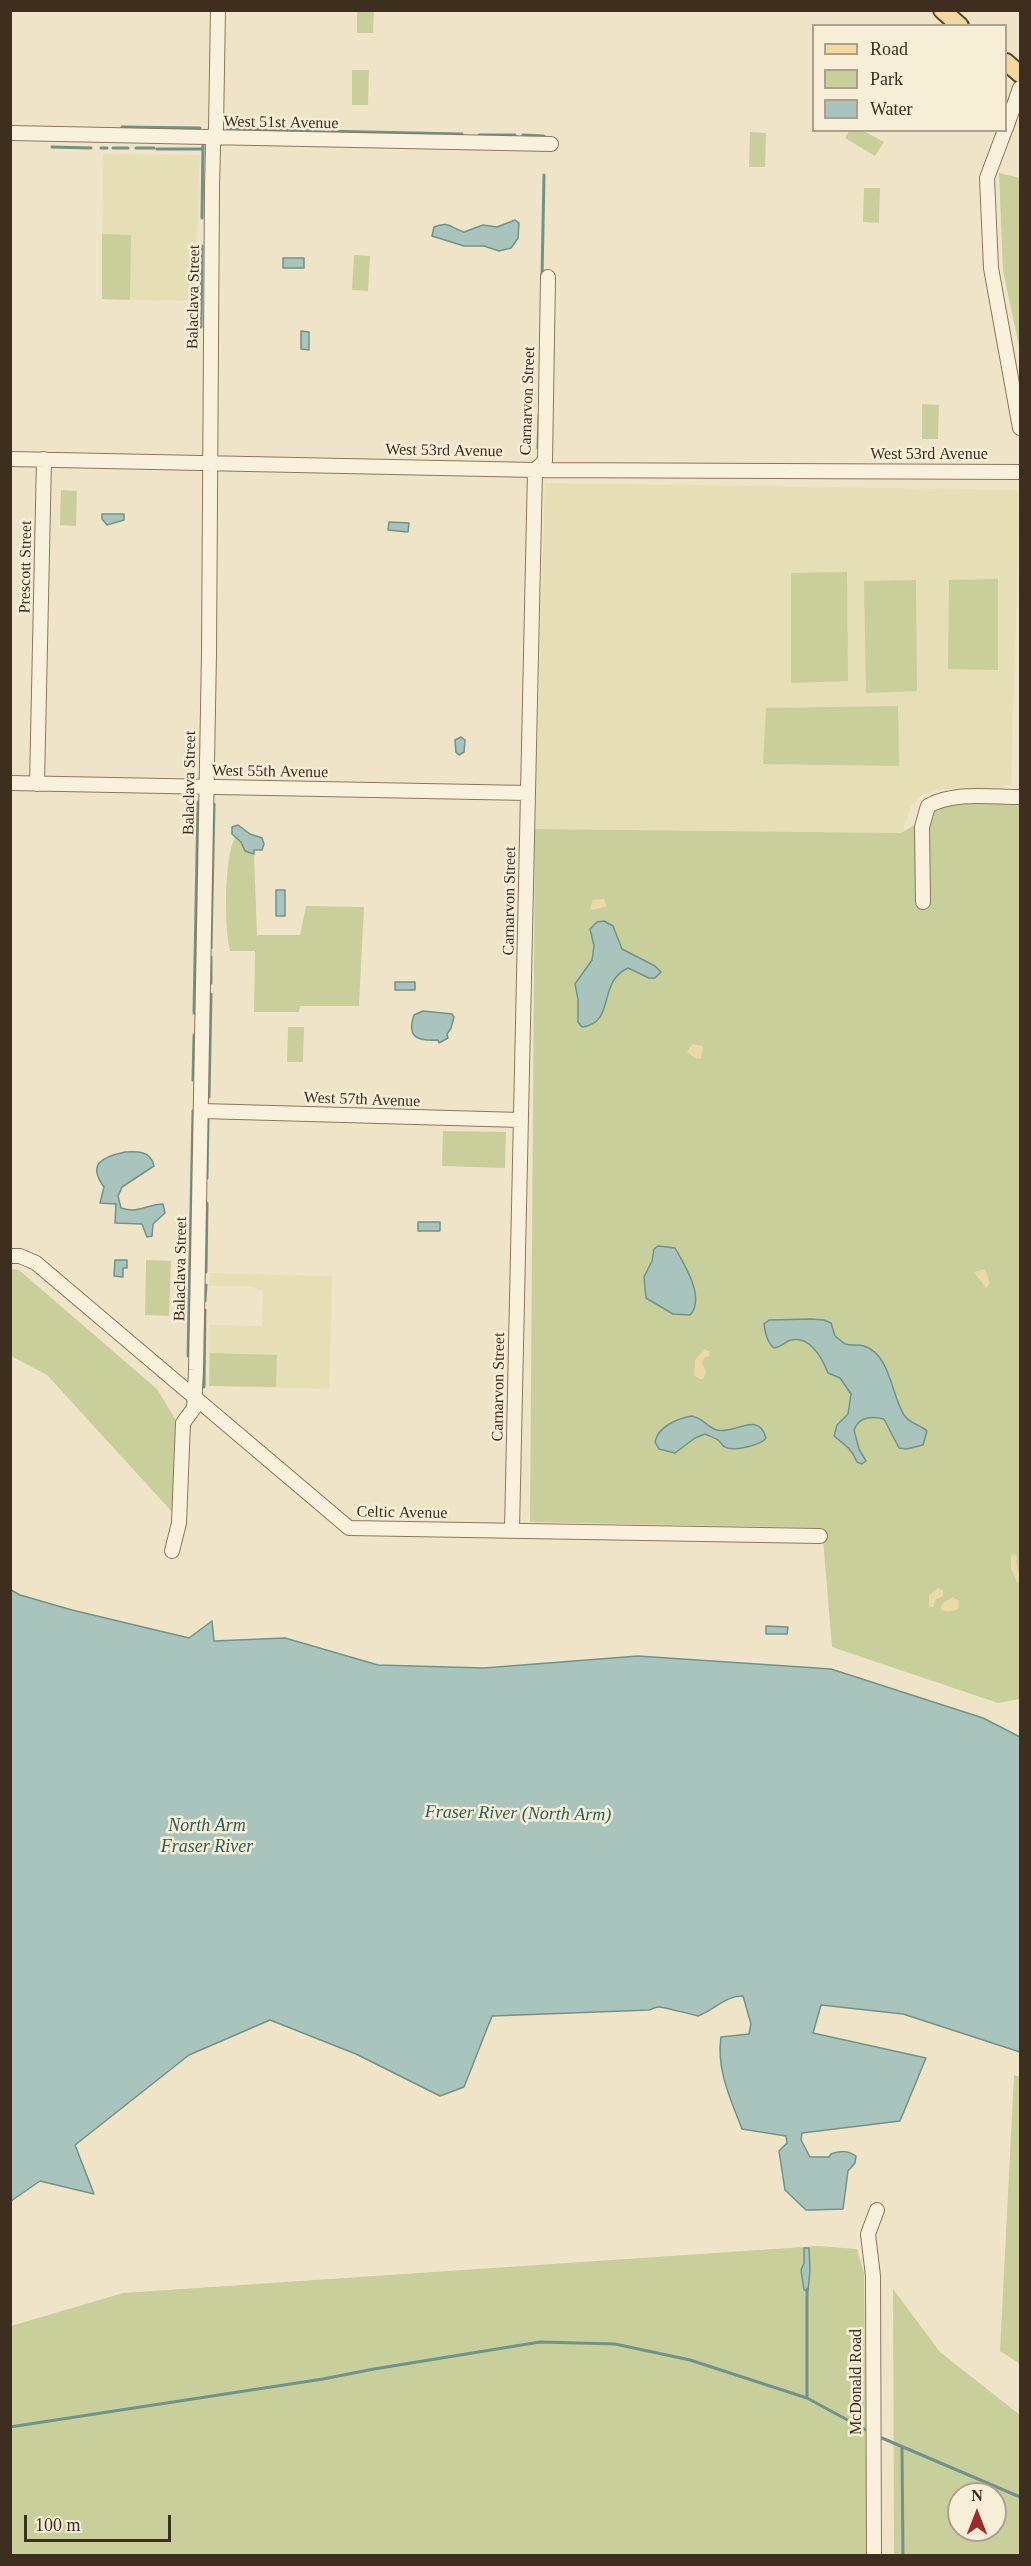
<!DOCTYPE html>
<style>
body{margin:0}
#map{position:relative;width:1031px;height:2566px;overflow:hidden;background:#f0e4c8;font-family:Georgia,serif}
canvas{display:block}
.frame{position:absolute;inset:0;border:12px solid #3d2e20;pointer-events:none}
.legend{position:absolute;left:812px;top:24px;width:195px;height:108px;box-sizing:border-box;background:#f7eed8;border:2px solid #ada18e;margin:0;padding:8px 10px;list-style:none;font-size:18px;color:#3d2e20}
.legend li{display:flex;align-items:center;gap:12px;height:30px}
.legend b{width:30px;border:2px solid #ada18e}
.north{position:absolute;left:947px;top:2482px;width:60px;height:60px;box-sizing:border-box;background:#f7eed8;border:2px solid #ada18e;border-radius:50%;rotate:0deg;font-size:16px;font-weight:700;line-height:24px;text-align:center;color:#3d2e20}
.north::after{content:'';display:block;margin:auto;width:21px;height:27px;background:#9e2a2b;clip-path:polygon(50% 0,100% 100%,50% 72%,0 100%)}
.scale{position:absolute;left:24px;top:2515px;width:147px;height:27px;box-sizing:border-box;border:3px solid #3d2e20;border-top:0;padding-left:8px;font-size:18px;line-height:21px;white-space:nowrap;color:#3d2e20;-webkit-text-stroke:4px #f7eed8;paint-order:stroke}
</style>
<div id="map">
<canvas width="1031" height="2566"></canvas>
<div class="frame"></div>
<ul class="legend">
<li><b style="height:8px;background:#f3d9a0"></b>Road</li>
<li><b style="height:16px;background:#c9cf9b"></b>Park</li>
<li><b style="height:16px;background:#a9c4bc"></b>Water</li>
</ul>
<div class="north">N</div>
<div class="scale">100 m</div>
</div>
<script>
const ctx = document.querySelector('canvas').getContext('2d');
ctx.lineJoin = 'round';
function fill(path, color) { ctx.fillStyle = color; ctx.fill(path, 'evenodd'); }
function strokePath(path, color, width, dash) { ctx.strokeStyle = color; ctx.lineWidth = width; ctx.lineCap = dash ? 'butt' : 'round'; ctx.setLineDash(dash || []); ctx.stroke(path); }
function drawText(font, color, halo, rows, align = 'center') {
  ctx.font = font + ' Georgia,serif'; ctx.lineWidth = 5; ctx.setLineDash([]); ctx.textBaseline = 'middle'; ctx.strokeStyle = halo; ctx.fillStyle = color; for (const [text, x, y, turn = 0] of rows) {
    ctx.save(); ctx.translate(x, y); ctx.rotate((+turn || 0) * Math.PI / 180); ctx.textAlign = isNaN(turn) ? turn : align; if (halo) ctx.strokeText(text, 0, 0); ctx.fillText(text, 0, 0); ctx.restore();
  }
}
fill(new Path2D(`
 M103 154 200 155 195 301 102 299Z
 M545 483 1017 490 1019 520 1011 784 997 789H940L922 795 911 806 902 833 535 829Z
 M210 1273 332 1276 329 1389 209 1386V1325L262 1326 263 1292 261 1290 246 1286H209Z`), '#e6deb5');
fill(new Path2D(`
 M357 11H374L373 33H357Z
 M352 70H369L368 105H352Z
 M850 130 864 131 884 142 875 156 845 138Z
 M750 132 766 133 765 167H749Z
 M999 173 1020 178V351L1003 271Z
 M864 188H880L879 223 863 222Z
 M102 234 131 235 130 300 102 299Z
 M354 255 370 256 368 291 352 290Z
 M922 404 939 405 938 439H922Z
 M61 490 77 491 76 526 60 525Z
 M847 572 848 681 791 683V573Z
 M998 579V670L948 669 949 580Z
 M916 580 917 691 866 693 864 581Z
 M898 706 899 766 763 764 766 708Z
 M1020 797V1699L998 1703 832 1647 822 1528 530 1522 535 829 901 833 923 820 928 806Z
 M235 837 241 842 245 851 254 854 257 935H300L306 906 364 907 359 1006H300L299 1012H254L255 951H230C224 926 224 859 235 837Z
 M288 1027H304L303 1062H287Z
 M443 1131 506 1132 505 1168 442 1166Z
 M146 1260 171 1261 169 1316 145 1315Z
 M11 1269 19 1270 157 1389 176 1420 173 1513 47 1375 11 1356Z
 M210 1353 277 1355 276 1387 209 1386Z
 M1014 2075 1020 2077V2364L1000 2351Z
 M818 2246 857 2249 864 2273 867 2555 11 2556V2326L123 2293Z
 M893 2289 940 2352 1020 2415V2555H894ZM959 2494H995V2530H959Z`), '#c9cf9b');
fill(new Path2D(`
 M604 899 607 906 592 910 590 909 593 900Z
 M692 1044 703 1046 701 1059 695 1058 687 1052Z
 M985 1269 990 1283 986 1288 974 1272Z
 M705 1349 710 1352 709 1356 704 1358 702 1363 706 1372 703 1379H700L694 1375 695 1360Z
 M1014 1553 1017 1557C1014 1567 1021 1572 1020 1581L1017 1583 1011 1568V1556Z
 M938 1588 943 1590V1596L935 1600 934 1607H929V1595Z
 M953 1597 959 1601 958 1609C953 1612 944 1613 940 1608L943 1603Z`), '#ecd9a5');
const water = new Path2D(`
 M515 220 519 223 518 238 514 244 511 248 499 251 484 246H464L432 236 434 227C449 220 452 229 464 232L483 225 497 227Z
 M283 258H304V268H283Z
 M301 331 309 332V350L301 349Z
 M102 514H124V520L107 525 102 519Z
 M389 522 409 523 408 532 388 530Z
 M461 737 465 740 464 752 459 755 456 752 455 740Z
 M238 825 250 834 262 838 264 844 262 850H254V854L245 851 241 842 232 834V827Z
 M276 890H285V916H276Z
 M604 921 613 926 622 949 655 966 661 972 655 978H649L628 968C597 982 616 1023 582 1027L578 1022V999L575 984 592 960 594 946 590 929 597 922Z
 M395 982H415V990H395Z
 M423 1011 452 1014 454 1017 451 1028 447 1034 448 1038 439 1043 438 1040C419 1041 406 1039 414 1015Z
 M125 1152C138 1151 151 1151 154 1166L122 1187 118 1196 121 1208C140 1214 147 1204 163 1204L165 1213 153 1224 152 1236 147 1237 142 1224 115 1223 116 1204 100 1203 104 1187C87 1164 102 1157 125 1152Z
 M418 1222H440V1231H418Z
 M658 1246 675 1248C684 1264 706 1298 690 1315L673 1314 646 1298 644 1277 652 1261 654 1249Z
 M115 1260H127V1268H123V1277L114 1276Z
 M811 1319 824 1320 831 1323 835 1336 845 1344C852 1346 858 1344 864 1346 891 1355 891 1395 904 1415 910 1424 919 1424 927 1431L923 1445 907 1449 899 1448 884 1419C872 1416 859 1417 854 1430L859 1449 866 1461 862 1464 857 1462C852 1449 844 1444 834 1436L837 1425 848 1414 851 1394 840 1378 828 1373C822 1358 811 1336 791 1340 785 1342 781 1347 774 1348 767 1343 765 1332 764 1324L769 1320Z
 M692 1416C703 1418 707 1427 717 1430 734 1435 759 1410 766 1438 762 1445 732 1452 725 1447 722 1446 721 1442 718 1440 715 1438 709 1436 705 1434L695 1438 675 1453 659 1449 655 1442C658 1426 679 1418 692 1416Z
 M11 1590 20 1595 72 1610 189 1638 212 1621 214 1641 285 1638 378 1665 484 1668 638 1656 831 1669 983 1718 1020 1737V2052L903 2014 821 2005 813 2033 926 2058 900 2121 802 2133 801 2140 810 2157H829L831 2154C841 2151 847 2150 856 2156L855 2163 848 2171 843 2209 811 2210H806L785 2190 779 2151 787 2143 786 2136 742 2129C731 2100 716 2069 721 2037L749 2034 751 2024 743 1996C726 1995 713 2011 698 2016 695 2015 662 2007 659 2007 655 2007 652 2009 649 2010L492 2016 464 2087 440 2096 356 2054 270 2020 189 2055 75 2145 94 2194 40 2181 11 2201Z
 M766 1626 788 1627 787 1634H766Z
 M804 2248H809L810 2270 808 2291 804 2290 801 2270 804 2263Z`);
fill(water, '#a9c4bc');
strokePath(water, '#6f938a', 1.5);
strokePath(new Path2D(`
 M122 127 200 128
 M228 129 462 134
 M479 135H515
 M523 135 544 136
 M52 147 91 148
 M101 148H107
 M113 148H128
 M136 148H154
 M157 149H203
 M202 218 203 146
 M542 278 544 175
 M201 327 202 246
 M538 448 539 416
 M211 948 214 804
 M211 983V957
 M194 1013 198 802
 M193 1080 194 1035
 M209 1097 211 994
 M207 1178 208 1120
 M206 1272 207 1203
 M205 1301 206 1285
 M188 1356 193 1111
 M204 1387 205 1310
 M807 2289V2398
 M10 2427 323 2379 374 2369 540 2342 615 2344 690 2360 807 2398 866 2430
 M882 2438 1020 2497
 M902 2448 903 2556`), '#6f938a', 3);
const minor = new Path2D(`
 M1006 128 1020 88
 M1005 130 987 178 991 268 1020 428
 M10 133 551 144
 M10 459 535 470 1020 472
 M10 783 528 793
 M37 784 44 459
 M923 902 922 827 928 806C953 791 992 797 1020 797
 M202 1111 521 1120
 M10 1256H20L36 1263 349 1528 820 1536
 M512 1530 535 470 545 461 548 277
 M172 1551 179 1523 183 1423 194 1408 196 1370 209 653 212 187 213 145 216 128 218 10
 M874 2556 873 2276 868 2234 877 2210`);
const major = new Path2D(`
 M942 10 960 26
 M1006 62 1020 74`);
strokePath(minor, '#8d765c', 16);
strokePath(major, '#5b4430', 20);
strokePath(minor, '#faf1dc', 14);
strokePath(major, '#f3d9a0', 16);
drawText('16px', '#3d2e20', '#f7eed8', [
 ["West 51st Avenue",281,123,1],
 ["Balaclava Street",194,297,-89],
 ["Carnarvon Street",528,401,-88],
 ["West 53rd Avenue",444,451,1],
 ["West 53rd Avenue",929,455],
 ["Prescott Street",26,567,-89],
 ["West 55th Avenue",270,772,1],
 ["Balaclava Street",190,783,-89],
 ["Carnarvon Street",510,901,-89],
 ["West 57th Avenue",362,1100,2],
 ["Balaclava Street",181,1269,-89],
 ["Carnarvon Street",499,1387,-89],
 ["Celtic Avenue",402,1513,1],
 ["McDonald Road",857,2382,-90]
]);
drawText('italic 18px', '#2f5d5a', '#f7eed8', [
 ["Fraser River (North Arm)",518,1814,1],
 ["North Arm",207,1826],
 ["Fraser River",207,1847]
]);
</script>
